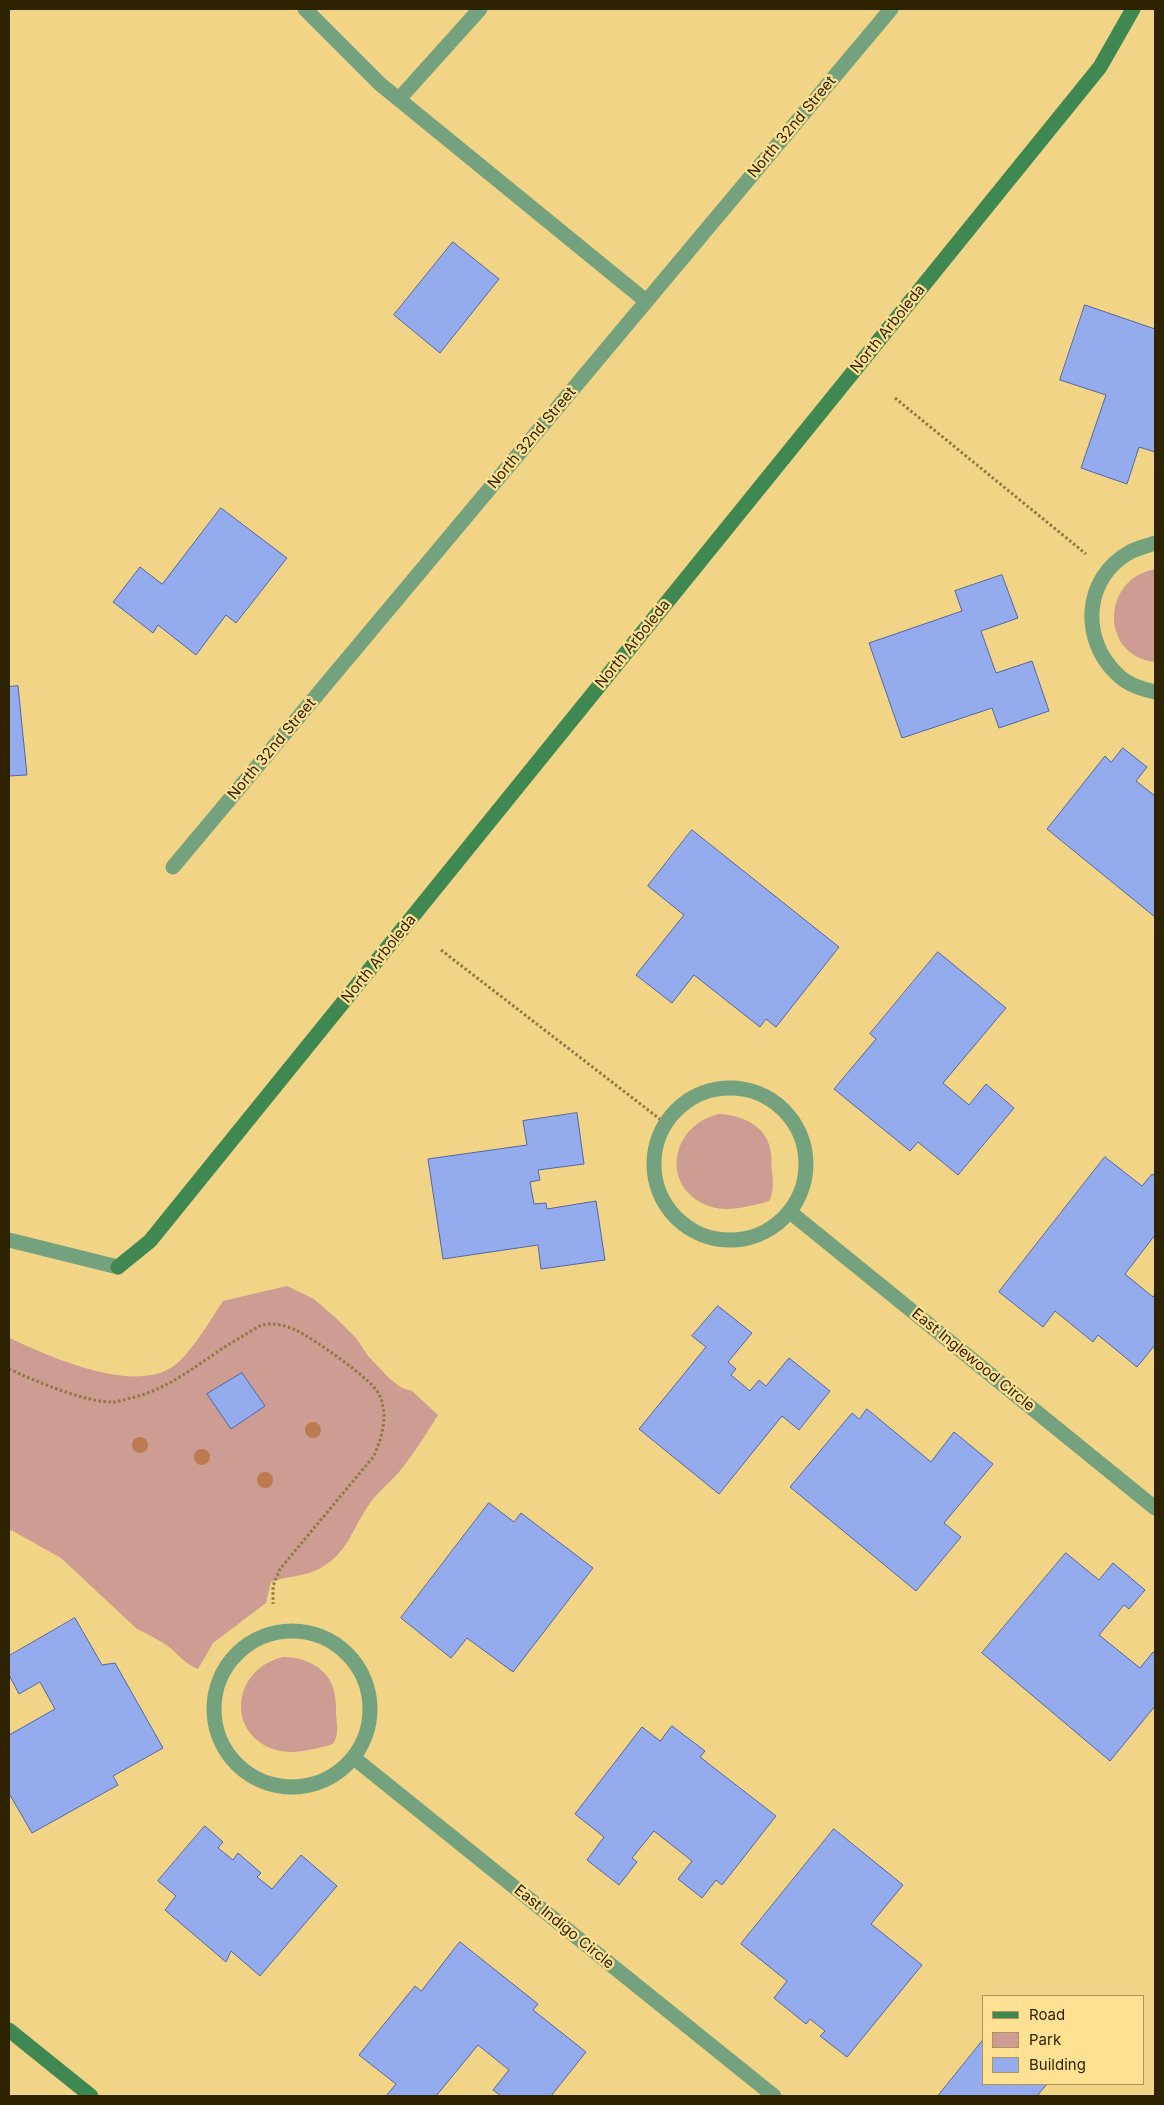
<!DOCTYPE html>
<style>
body{margin:0}
#map{position:relative;width:1164px;height:2105px;overflow:hidden;background:#f1d485;font-family:Inter,sans-serif}
canvas{display:block}
.frame{position:absolute;inset:0;border:10px solid #2e2301;pointer-events:none}
.legend{position:absolute;left:982px;top:1995px;width:162px;height:90px;box-sizing:border-box;background:#fee192;border:1px solid #ab9558;margin:0;padding:6px 9px;list-style:none;font-size:15px;color:#2e2301}
.legend li{display:flex;align-items:center;gap:10px;height:25px}
.legend b{width:25px;border:1px solid #ab9558}
</style>
<div id="map">
<canvas width="1164" height="2105"></canvas>
<div class="frame"></div>
<ul class="legend">
<li><b style="height:6px;background:#408852"></b>Road</li>
<li><b style="height:14px;background:#cd9c93"></b>Park</li>
<li><b style="height:14px;background:#94abee"></b>Building</li>
</ul>
</div>
<script>
const ctx = document.querySelector('canvas').getContext('2d');
ctx.lineJoin = 'round';
function fill(path, color) { ctx.fillStyle = color; ctx.fill(path, 'evenodd'); }
function strokePath(path, color, width, dash) { ctx.strokeStyle = color; ctx.lineWidth = width; ctx.lineCap = dash ? 'butt' : 'round'; ctx.setLineDash(dash || []); ctx.stroke(path); }
function drawText(font, color, halo, rows, align = 'center') {
  ctx.font = font + ' Inter,sans-serif'; ctx.lineWidth = 4.5; ctx.setLineDash([]); ctx.textBaseline = 'middle'; ctx.strokeStyle = halo; ctx.fillStyle = color; for (const [text, x, y, turn = 0] of rows) {
    ctx.save(); ctx.translate(x, y); ctx.rotate((+turn || 0) * Math.PI / 180); ctx.textAlign = isNaN(turn) ? turn : align; if (halo) ctx.strokeText(text, 0, 0); ctx.fillText(text, 0, 0); ctx.restore();
  }
}
fill(new Path2D(`
 M1155 569V662C1100 656 1101 579 1155 569Z
 M719 1114C741 1115 765 1125 770 1148 772 1155 771 1164 772 1171 773 1182 774 1192 769 1201 753 1206 728 1212 712 1207 660 1191 668 1126 719 1114Z
 M287 1286 314 1299 338 1320 356 1338 368 1356 390 1379 402 1388 412 1391 438 1415C426 1434 413 1455 399 1472 389 1484 376 1493 368 1506 351 1531 348 1553 319 1569 304 1577 286 1576 271 1582L266 1603 213 1643 198 1669C185 1664 179 1655 169 1647 159 1640 148 1634 137 1629L61 1558 11 1530 9 1531V1338C49 1356 135 1396 175 1365 190 1354 212 1318 223 1301Z
 M284 1657C305 1657 329 1668 334 1691 336 1698 336 1707 336 1714 337 1725 339 1735 333 1744 316 1749 293 1755 276 1750 224 1734 233 1667 284 1657Z`), '#cd9c93');
const building = new Path2D(`
 M453 242 499 279 440 353 394 315Z
 M1085 305 1155 329V452L1139 447 1127 484 1081 468 1106 395 1060 380Z
 M221 508 287 558 236 623 226 615 196 655 158 625 153 633 113 602 140 567 162 584Z
 M1002 575 1018 618 981 631 996 673 1032 661 1049 711 999 728 992 708 902 738 869 643 962 611 955 591Z
 M18 686 27 775 9 776V687Z
 M1123 748 1147 767 1136 781 1155 796V917L1047 829 1105 756 1111 762Z
 M692 830 839 947 776 1027 766 1019 760 1027 694 975 672 1003 636 975 684 915 648 886Z
 M938 952 1006 1008 943 1083 969 1105 986 1084 1014 1108 958 1175 918 1142 910 1151 834 1089 876 1039 870 1034Z
 M577 1113 584 1164 538 1170 540 1180 530 1182 534 1204 546 1203 547 1209 596 1201 605 1260 541 1269 538 1245 443 1259 428 1159 527 1145 523 1121Z
 M1105 1157 1142 1186 1152 1174 1155 1176V1235L1125 1274 1153 1297 1155 1294V1345L1137 1367 1098 1335 1093 1342 1055 1311 1043 1327 999 1292Z
 M718 1306 752 1333 728 1362 736 1369 731 1375 750 1391 759 1380 766 1386 789 1358 830 1391 799 1430 782 1416 719 1494 639 1429 706 1347 692 1336Z
 M242 1373 265 1406 231 1429 207 1394Z
 M867 1409 931 1462 954 1432 993 1464 944 1523 961 1537 916 1591 790 1487 852 1413 859 1419Z
 M489 1503 514 1522 521 1513 593 1568 513 1672 467 1638 451 1658 401 1618Z
 M1066 1553 1099 1580 1113 1563 1145 1590 1129 1609 1124 1605 1099 1635 1140 1668 1153 1652 1155 1654V1706L1110 1761 982 1653Z
 M75 1618 102 1665 115 1663 163 1748 113 1776 118 1785 32 1833 10 1795H9V1735L55 1709 40 1682 19 1694 9 1675V1656Z
 M672 1726 705 1751 700 1757 776 1816 722 1885 716 1880 702 1898 678 1879 692 1861 654 1831 632 1858 637 1862 619 1885 587 1860 604 1837 575 1814 642 1727 660 1741Z
 M205 1826 223 1842 218 1848 233 1860 238 1853 261 1873 257 1877 272 1889 301 1855 337 1886 260 1976 231 1951 226 1962 165 1910 176 1896 158 1881Z
 M834 1829 903 1885 871 1924 922 1965 847 2057 820 2036 825 2031 810 2019 806 2024 774 1998 787 1981 741 1944Z
 M460 1942 538 2004 533 2010 586 2052 551 2096H501L493 2090 509 2070 478 2045 436 2096H386L396 2084 359 2055 415 1986 421 1991Z
 M983 2040V2084H1047L1037 2096H938Z`);
fill(building, '#94abee');
strokePath(building, '#5266a5', 1);
strokePath(new Path2D(`
 M895 398 1086 554
 M441 950 665 1123
 M9 1369C33 1380 86 1403 113 1402 119 1402 125 1399 131 1398 174 1388 205 1357 243 1336 249 1333 256 1327 263 1325 273 1322 286 1326 296 1330 313 1339 371 1378 379 1394 389 1415 382 1437 374 1456L280 1569 273 1586V1604`), '#8d7941', 3, [2.5, 2.5]);
strokePath(new Path2D(`
 M305 9 380 84 646 301
 M399 99 480 9`), '#75a27e', 15);
strokePath(new Path2D(`
 M1155 543C1147 546 1137 548 1130 552 1083 578 1080 640 1118 675 1128 685 1142 689 1155 692
 M173 867 891 9
 M654 1164a76 76 0 1 1 152 0a76 76 0 1 1-152 0Z
 M790 1212 1155 1508
 M9 1240 118 1267
 M214 1709a78 78 0 1 1 156 0a78 78 0 1 1-156 0Z
 M354 1758 774 2096`), '#75a27e', 15);
strokePath(new Path2D(`
 M118 1267 150 1241 1100 67 1133 9
 M9 2030 91 2096`), '#408852', 15);
ctx.fillStyle = '#bb7a50';
for (const [x, y] of [
 [313,1430],
 [140,1445],
 [202,1457],
 [265,1480]
]) { ctx.beginPath(); ctx.arc(x, y, 8, 0, 2 * Math.PI); ctx.fill(); }
drawText('15px', '#2e2301', '#fee192', [
 ["North 32nd Street",792,127,-50],
 ["North Arboleda",888,329,-51],
 ["North 32nd Street",532,438,-50],
 ["North Arboleda",633,644,-51],
 ["North 32nd Street",272,749,-50],
 ["North Arboleda",379,959,-51],
 ["East Inglewood Circle",973,1360,39],
 ["East Indigo Circle",564,1927,39]
]);
</script>
